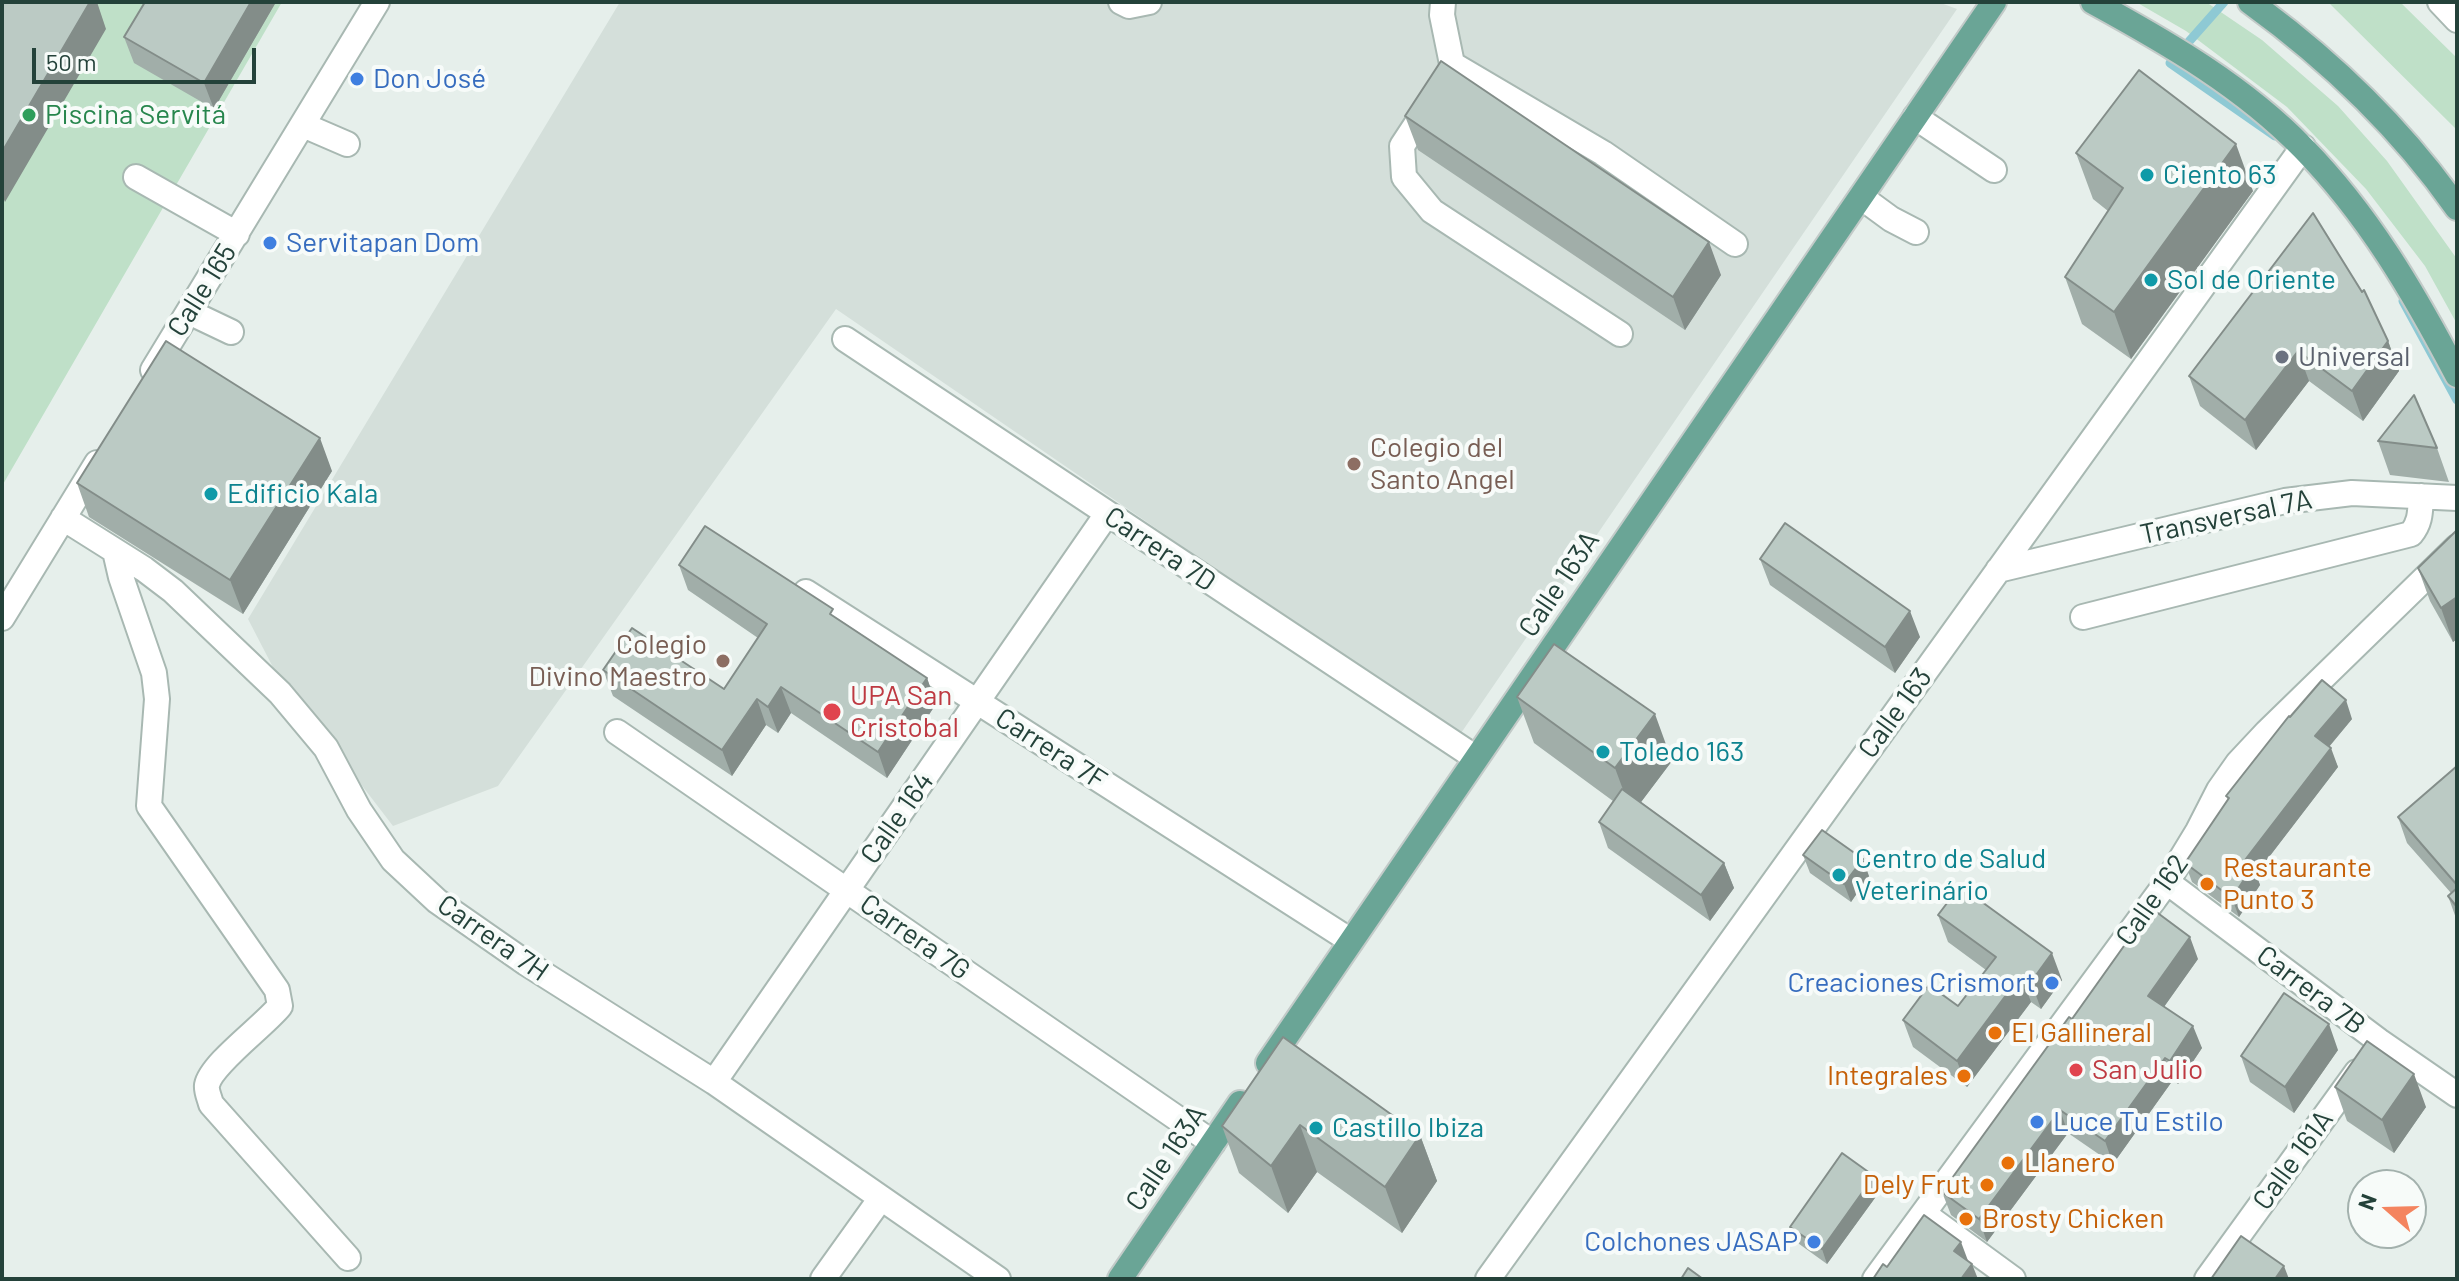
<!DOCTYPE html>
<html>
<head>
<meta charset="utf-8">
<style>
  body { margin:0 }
  #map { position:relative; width:2459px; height:1281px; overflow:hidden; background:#e6efeb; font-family:Barlow,sans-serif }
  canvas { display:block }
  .frame { position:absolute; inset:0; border:4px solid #24423a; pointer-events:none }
  .north { position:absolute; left:2347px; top:1169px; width:80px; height:80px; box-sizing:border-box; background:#f7fbf9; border:2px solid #a3b1ad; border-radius:50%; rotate:290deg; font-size:22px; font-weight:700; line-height:32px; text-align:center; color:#24423a }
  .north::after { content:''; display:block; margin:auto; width:28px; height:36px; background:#f4845f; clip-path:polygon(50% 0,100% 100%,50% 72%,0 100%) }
  .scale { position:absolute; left:32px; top:48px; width:224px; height:36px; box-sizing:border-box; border:4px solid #24423a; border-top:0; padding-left:10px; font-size:24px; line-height:28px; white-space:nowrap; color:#24423a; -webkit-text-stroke:6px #f7fbf9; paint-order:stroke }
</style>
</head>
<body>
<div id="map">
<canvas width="2459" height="1281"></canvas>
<div class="frame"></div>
<div class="north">N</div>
<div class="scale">50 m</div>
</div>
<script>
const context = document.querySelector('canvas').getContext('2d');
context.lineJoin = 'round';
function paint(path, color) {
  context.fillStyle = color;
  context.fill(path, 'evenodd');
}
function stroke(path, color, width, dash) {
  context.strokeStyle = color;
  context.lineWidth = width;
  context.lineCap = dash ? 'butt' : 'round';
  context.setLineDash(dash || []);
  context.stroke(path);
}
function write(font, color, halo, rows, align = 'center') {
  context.font = font + ' Barlow,sans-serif';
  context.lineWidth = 8;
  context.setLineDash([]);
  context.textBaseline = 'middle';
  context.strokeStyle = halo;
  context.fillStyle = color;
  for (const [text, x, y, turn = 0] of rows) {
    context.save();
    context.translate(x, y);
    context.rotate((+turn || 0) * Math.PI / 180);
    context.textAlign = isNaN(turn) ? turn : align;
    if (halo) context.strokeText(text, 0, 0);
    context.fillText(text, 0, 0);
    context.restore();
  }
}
paint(new Path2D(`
  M620,2h1318l19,7 -498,727 -623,-427 -338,477 -105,40 -116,-151 -29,-56z`), '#d4dfda');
paint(new Path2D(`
  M2,2h280l-280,484z
  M2136,2h70l56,38 76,66 49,55 70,98v65l-32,-58 -59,-77 -79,-82 -101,-76z
  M2328,2h72l57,56v72z`), '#bfe0c8');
stroke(new Path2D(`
  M2224,2l-54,61 105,73
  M2403,301l54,99`), '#8ec9d4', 9);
const minor = new Path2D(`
  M1121,2l8,4 20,-4
  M1443,2l-1,13 10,49 151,89 132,91
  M2440,2l17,18
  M1429,105l-27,41 2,31 28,34 188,123
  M1915,117l79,53
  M303,125l44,19
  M136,177l101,57
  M1861,197l30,22 25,13
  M189,312l42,20
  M845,339l631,419
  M153,370l224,-368
  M63,518l81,51 29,22 107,102 46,55 33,62 34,50 44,41 89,62 188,119 284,197
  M115,551l6,26 33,96 3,26 -8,107 128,184 3,16c-16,20 -69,58 -73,79 -1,6 3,14 4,19l137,154
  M1998,570l287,-69 67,-8 105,5
  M806,592l545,349
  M2083,617l328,-83c10,-12 9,-23 10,-38
  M2,618l95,-155
  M617,732l596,411
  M2167,882l212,159 78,54
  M714,1082l393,-568
  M1924,1214l89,65
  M823,1279l58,-81
  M1488,1279l815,-1132
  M1875,1279l292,-397 31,-51 21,-41 19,-27 29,-31 190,-185
  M2207,1279l150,-207`);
const major = new Path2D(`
  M2093,2c75,41 151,85 210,146 65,66 111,145 154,227
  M2250,2c80,58 150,125 207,206
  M1268,1063l726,-1061
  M1120,1279l120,-176`);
stroke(minor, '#a8b8b2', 28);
stroke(major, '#c2cac8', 28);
stroke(minor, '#fff', 24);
stroke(major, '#6aa596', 24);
paint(new Path2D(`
  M145,2h131l-62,107 -80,-46 -10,-26z
  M1405,116l316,159 -36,55 -267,-180z
  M2076,153l177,38 -122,168 -49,-35 -17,-47 43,-66 -15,-12z
  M2313,213l75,128 11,30 -36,50 -54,-40 -53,69 -56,-44 -11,-30z
  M2378,441l59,7 12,34 -59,-7z
  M332,471l-89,143 -154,-97 -12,-34z
  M2457,530v109l-4,3 -23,-41 -12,-33z
  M1760,559l160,78 -25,36 -125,-88z
  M679,565l158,53 90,60 9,26 -49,74 -96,-65 -13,20 -12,-8 -34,51 -119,-80 -10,-26 121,19 34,-51 -70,-48z
  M1517,697l155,64 -31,41 83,61 10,25 -24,33 -102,-73 -9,-26 14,-21 -79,-58z
  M2290,717l62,2 -23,28 9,20 -82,107 4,11 -21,32 -47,-35 -7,-19 43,-63 -2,-4z
  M2457,766v155l-9,-25 3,-3 -44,-50 -9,-26z
  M1803,855l66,21 -18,26 -41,-29z
  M1938,915l124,65 -21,29 -10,-7 -64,85 -54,-40 -10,-27 55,-14 28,-36 -38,-28z
  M2198,959l-34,48 38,41 -24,36 -5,-4 -60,84 -45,-31 -81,109 -36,-27 -9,-23 130,-173z
  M1283,1037l137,98 17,46 -35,52 -85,-61 -29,41 -49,-40 -17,-47z
  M2338,1050l-44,63 -44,-31 -9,-26z
  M2335,1087l91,20 -32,46 -47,-32z
  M1874,1176l6,15 -53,73 -32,-23 -5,-14z`), '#a1aea9');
paint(new Path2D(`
  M90,2h7l9,27 -101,173 -3,-7v-43z
  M251,2h25l-62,107 -10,-26z
  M2236,144l17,47 -122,168 -17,-47z
  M1709,242l12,33 -36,55 -12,-33z
  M2388,341l11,30 -36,50 -11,-30z
  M2298,351l11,30 -53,69 -11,-30z
  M320,438l12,33 -89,143 -13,-34z
  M2457,597v42l-4,3 -12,-34z
  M1910,611l10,26 -25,36 -10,-26z
  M927,678l9,26 -49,74 -9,-26z
  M781,687l10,26 -13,20 -10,-26z
  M757,699l9,26 -34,51 -10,-26z
  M2346,700l6,19 -30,36 -7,-19z
  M1655,714l17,47 -40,53 -17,-46z
  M2331,748l7,19 -82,107 4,11 -21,32 -7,-19 13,-38z
  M1863,859l6,17 -18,26 -7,-18z
  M1724,863l10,25 -24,33 -9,-26z
  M2190,937l8,22 -42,59 -8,-22z
  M2052,953l10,27 -21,29 -10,-27z
  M2021,975l10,27 -64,85 -10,-26z
  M2329,1024l9,26 -44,63 -9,-26z
  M2193,1026l9,22 -24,36 -8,-23z
  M2165,1058l8,22 -60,84 -8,-23z
  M2414,1074l12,33 -32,46 -12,-33z
  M2060,1110l8,23 -81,109 -8,-23z
  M1300,1125l17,47 -29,41 -17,-47z
  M1420,1135l17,46 -35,52 -17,-46z
  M1874,1176l6,15 -53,73 -5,-15z
  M1961,1242l9,24 -16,-15z
  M1972,1264l6,15h-17z
  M2284,1266l5,13h-14z`), '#838d89');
const building = new Path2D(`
  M2,2h88l-88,150z
  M145,2h106l-47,81 -80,-46z
  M1441,61l268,181 -36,55 -268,-181z
  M2139,70l97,74 -122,168 -49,-35 58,-89 -47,-35z
  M2313,213l49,79 2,-2 24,51 -36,50 -54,-40 -53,69 -56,-44z
  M166,341l154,97 -90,142 -153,-97z
  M2414,395l23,53 -59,-7z
  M1785,523l125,88 -25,36 -125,-88z
  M705,526l128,83 -3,5 97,64 -49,74 -97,-65 -13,20 -11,-8 -35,51 -119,-80 29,-42 92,61 43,-65 -88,-59z
  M2457,530v67l-16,11 -23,-40z
  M1554,644l101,70 -40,54 -98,-71z
  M2322,680l24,20 -31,36 16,12 -86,112 8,6 -21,32 -47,-35 44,-65 -3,-2 63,-80 1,1z
  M2457,766v119l-59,-68z
  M1622,789l102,74 -23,32 -102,-73z
  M1822,830l41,29 -19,25 -41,-29z
  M1960,886l92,67 -21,29 -10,-7 -64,86 -54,-41 26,-35 29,21 38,-49 -58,-42z
  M2457,888v19l-9,-11z
  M2151,908l39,29 -42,59 45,30 -23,35 -5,-3 -60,83 -45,-31 -81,109 -37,-27 127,-175 3,2z
  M2284,993l45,31 -44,63 -44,-31z
  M1283,1037l137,98 -35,52 -85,-62 -29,41 -49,-40z
  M2367,1041l47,33 -32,46 -47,-33z
  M1842,1153l32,23 -52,73 -32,-22z
  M1924,1215l37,27 -7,9 18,13 -11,15h-88l10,-15 4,3z
  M2241,1236l43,30 -9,13h-64z
  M1688,1268l15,11h-22z`);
paint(building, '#bbcac4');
stroke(building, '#838d89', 2);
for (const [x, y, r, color] of [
  [357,79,8,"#3f7fe0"],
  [29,115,8,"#2e9e5b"],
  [2147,175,8,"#0f9aa8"],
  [270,243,8,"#3f7fe0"],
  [2151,280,8,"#0f9aa8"],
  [2282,357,8,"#6b7280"],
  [1354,464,8,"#8d6e63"],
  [211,494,8,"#0f9aa8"],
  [723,661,8,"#8d6e63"],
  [832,712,10,"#e0444e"],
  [1603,752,8,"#0f9aa8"],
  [1839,875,8,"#0f9aa8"],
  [2207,884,8,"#e8710a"],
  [2052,983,8,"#3f7fe0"],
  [1995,1033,8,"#e8710a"],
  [2076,1070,8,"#e0444e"],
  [1964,1076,8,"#e8710a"],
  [2037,1122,8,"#3f7fe0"],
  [1316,1128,8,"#0f9aa8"],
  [2008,1163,8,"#e8710a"],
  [1987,1185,8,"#e8710a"],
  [1966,1219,8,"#e8710a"],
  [1814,1242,8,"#3f7fe0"]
]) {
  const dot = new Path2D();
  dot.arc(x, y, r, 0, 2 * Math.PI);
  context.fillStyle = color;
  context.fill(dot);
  stroke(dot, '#f7fbf9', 3);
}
write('28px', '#366cbe', '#f7fbf9', [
  ["Don José",373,79],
  ["Servitapan Dom",286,243],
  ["Creaciones Crismort",2036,983,"right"],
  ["Luce Tu Estilo",2053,1122],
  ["Colchones JASAP",1798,1242,"right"]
], 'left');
write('28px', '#27864d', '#f7fbf9', [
  ["Piscina Servitá",45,115]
], 'left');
write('28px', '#0d838f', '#f7fbf9', [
  ["Ciento 63",2163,175],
  ["Sol de Oriente",2167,280],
  ["Edificio Kala",227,494],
  ["Toledo 163",1619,752],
  ["Centro de Salud",1855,859],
  ["Veterinário",1855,891],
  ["Castillo Ibiza",1332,1128]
], 'left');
write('28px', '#24423a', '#f7fbf9', [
  ["Calle 165",202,290,-58],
  ["Transversal 7A",2226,517,-12],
  ["Carrera 7D",1160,549,34],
  ["Calle 163A",1559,584,-56],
  ["Calle 163",1895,713,-54],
  ["Carrera 7F",1051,749,33],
  ["Calle 164",897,818,-55],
  ["Calle 162",2152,900,-55],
  ["Carrera 7G",915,937,35],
  ["Carrera 7H",493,938,35],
  ["Carrera 7B",2311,990,37],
  ["Calle 163A",1166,1158,-56],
  ["Calle 161A",2293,1160,-54]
]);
write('28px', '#5b616d', '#f7fbf9', [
  ["Universal",2298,357]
], 'left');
write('28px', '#785e54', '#f7fbf9', [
  ["Colegio del",1370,448],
  ["Santo Angel",1370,480],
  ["Colegio",707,645,"right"],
  ["Divino Maestro",707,677,"right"]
], 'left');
write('28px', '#be3a42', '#f7fbf9', [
  ["UPA San",850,696],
  ["Cristobal",850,728],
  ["San Julio",2092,1070]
], 'left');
write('28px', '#c56008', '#f7fbf9', [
  ["Restaurante",2223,868],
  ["Punto 3",2223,900],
  ["El Gallineral",2011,1033],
  ["Integrales",1948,1076,"right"],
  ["Llanero",2024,1163],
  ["Dely Frut",1971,1185,"right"],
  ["Brosty Chicken",1982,1219]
], 'left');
</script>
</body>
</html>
